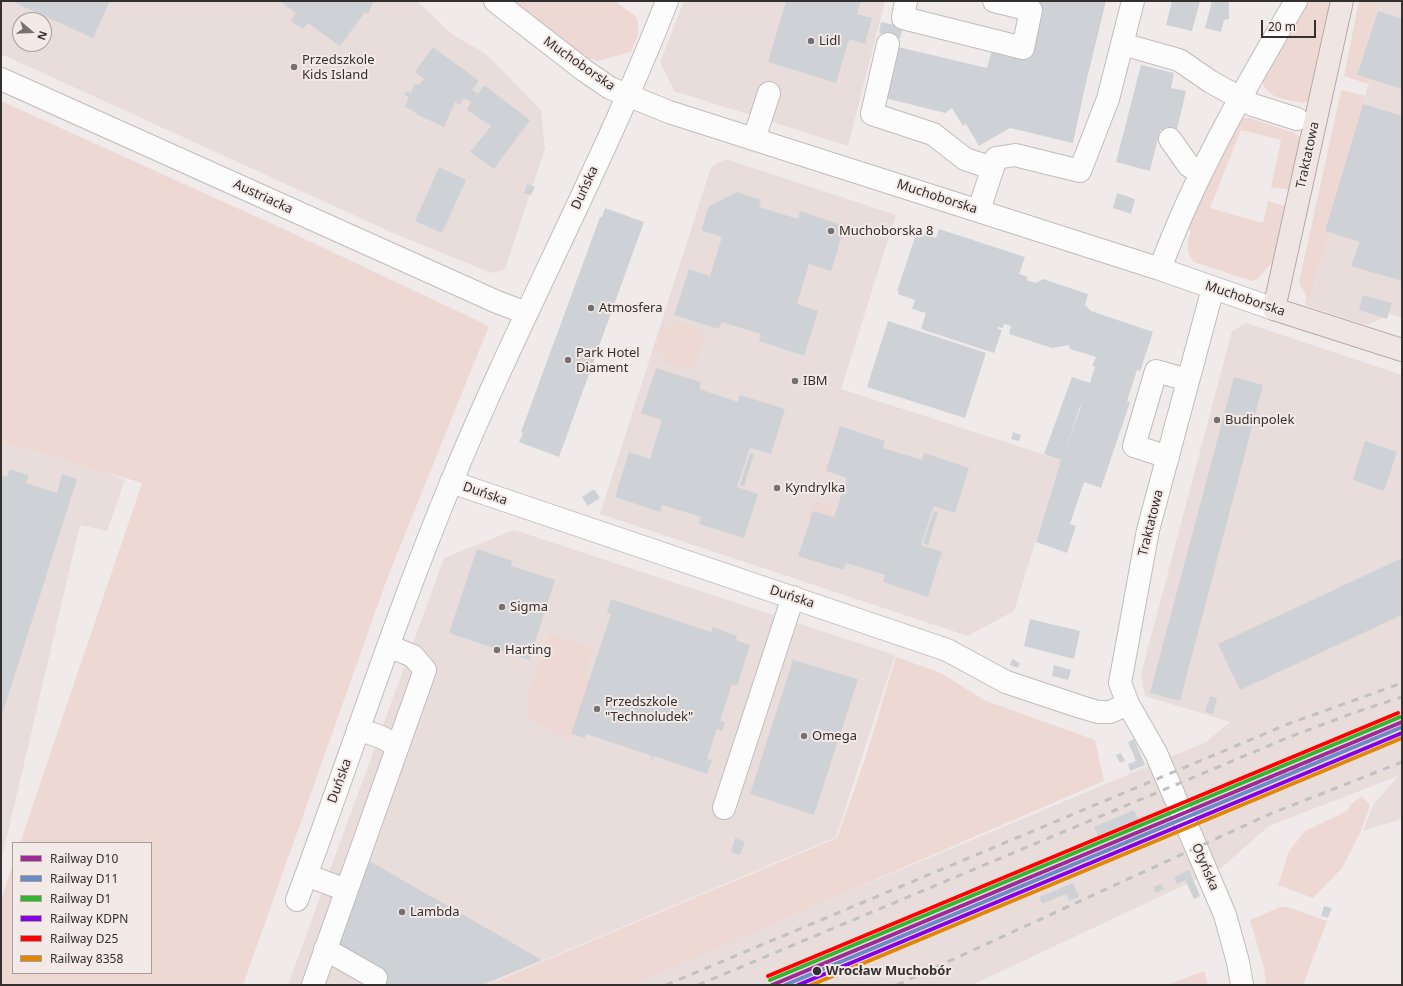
<!DOCTYPE html>
<html>
<head>
<meta charset="utf-8">
<style>
  body { margin:0 }
  #map { position:relative; width:1403px; height:986px; overflow:hidden; background:#f0ebea; font-family:"Noto Sans",sans-serif }
  canvas { display:block }
  .frame { position:absolute; inset:0; border:2px solid #34302f; pointer-events:none }
  .legend { position:absolute; left:12px; top:842px; width:140px; height:132px; box-sizing:border-box; background:#f3e9e7; border:1px solid #a79f9d; margin:0; padding:5px 7px; list-style:none; font-size:12px; color:#34302f }
  .legend li { display:flex; align-items:center; gap:8px; height:20px }
  .legend b { width:20px; border:1px solid #a79f9d }
  .north { position:absolute; left:12px; top:12px; width:40px; height:40px; box-sizing:border-box; background:#f3e9e7; border:1px solid #a79f9d; border-radius:50%; rotate:109deg; font-size:11px; font-weight:700; line-height:16px; text-align:center; color:#34302f }
  .north::after { content:''; display:block; margin:auto; width:14px; height:18px; background:#767170; clip-path:polygon(50% 0,100% 100%,50% 72%,0 100%) }
  .scale { position:absolute; left:1261px; top:20px; width:55px; height:18px; box-sizing:border-box; border:2px solid #34302f; border-top:0; padding-left:5px; font-size:12px; line-height:14px; white-space:nowrap; color:#34302f; -webkit-text-stroke:3px #f3e9e7; paint-order:stroke }
</style>
</head>
<body>
<div id="map">
<canvas width="1403" height="986"></canvas>
<div class="frame"></div>
<ul class="legend">
<li><b style="height:5px;background:#9e2a97"></b>Railway D10</li>
<li><b style="height:5px;background:#6c8bc6"></b>Railway D11</li>
<li><b style="height:5px;background:#33b532"></b>Railway D1</li>
<li><b style="height:5px;background:#8500e5"></b>Railway KDPN</li>
<li><b style="height:5px;background:#f00"></b>Railway D25</li>
<li><b style="height:5px;background:#e18607"></b>Railway 8358</li>
</ul>
<div class="north">N</div>
<div class="scale">20 m</div>
</div>
<script>
const context = document.querySelector('canvas').getContext('2d');
context.lineJoin = 'round';
function paint(path, color) {
  context.fillStyle = color;
  context.fill(path, 'evenodd');
}
function stroke(path, color, width, dash) {
  context.strokeStyle = color;
  context.lineWidth = width;
  context.lineCap = dash ? 'butt' : 'round';
  context.setLineDash(dash || []);
  context.stroke(path);
}
function write(font, color, halo, rows, align = 'center') {
  context.font = font + ' "Noto Sans",sans-serif';
  context.lineWidth = 4;
  context.setLineDash([]);
  context.textBaseline = 'middle';
  context.strokeStyle = halo;
  context.fillStyle = color;
  for (const [text, x, y, turn = 0] of rows) {
    context.save();
    context.translate(x, y);
    context.rotate((+turn || 0) * Math.PI / 180);
    context.textAlign = isNaN(turn) ? turn : align;
    if (halo) context.strokeText(text, 0, 0);
    context.fillText(text, 0, 0);
    context.restore();
  }
}
paint(new Path2D(`
  M1,1h416l36,34 33,19 55,56 4,39 -40,120 -14,4 -98,-40 -392,-179zM20,20h24v24h-24z
  M684,1h201l-37,145 -174,-55 -14,-29z
  M1378,1h24v317l-15,-5 -8,7 -14,5 -58,-19 23,-73 -5,-2 45,-152 -13,-4z
  M726,159l170,56 -55,174 220,71 -47,151 -46,25 -368,-122 111,-347z
  M1246,323l156,52v444l-39,12 10,-26 25,-29 -129,50 -48,42 -249,117h-347l581,-243 24,-20 -85,-26 -4,-22 91,-343z
  M1,444l20,3 74,21 30,12 -18,51 -27,-6 -79,337z
  M514,530l381,125 -59,182 -351,148h-197l156,-427z`), '#e9dddb');
paint(new Path2D(`
  M509,1h106l20,15 3,6v13l-7,17 -34,9 -5,-3 -2,3z
  M1330,1l-19,95 -3,5 -5,2c-18,-4 -33,-3 -41,-21l45,-80z
  M1359,1h20l-22,74 13,4 -2,5 -24,-8z
  M1343,90l22,6 -40,135 5,2 -23,73 -2,-2 2,-6 -8,-16 42,-191z
  M1,101l289,131 199,94 -102,253 -144,406h-242v-85l12,-36v109h138v-130h-131l122,-360 -121,-36 -20,-3z
  M1245,118h5l45,15 5,4 2,6 -10,47 -21,-3 10,-47 -40,-10 -31,78 53,15 5,-22 21,6 -14,59 -5,-1 -12,13 -6,3 -58,-19c-9,-10 -7,-19 -3,-31l-5,-2 53,-109z
  M675,321l23,8 -1,3 7,3 -1,2 2,1 -9,28 -2,-1 -1,2 -7,-2 -1,4 -23,-8 2,-7 -11,-4 9,-25 10,4z
  M814,500l19,5 -3,11 -17,-5 -4,12h-2z
  M549,634l45,15 -10,28 6,2 -20,62 -42,-24 1,-9 -4,-3z
  M896,657l45,16 43,27 111,40 9,41 -473,204h-144l350,-147 29,-82z
  M1362,796l8,9 -9,26 -19,37 -29,30 -35,-13 11,-34 16,-20 42,-20 5,-8z
  M1280,907h8l39,14 -24,64h-37l-2,-17 -14,-48z
  M1204,971l4,14h-41z`), '#eed8d4');
paint(new Path2D(`
  M11,1h99l-17,37z
  M279,1h95l-6,13 -3,-2 -25,34 -32,-23 -5,6 -8,-5 -4,-4 5,-7z
  M786,1h75l-4,13 15,4 -7,26 -16,-5 -13,44 -68,-21z
  M1039,1h67l-22,90 -11,52 -63,-15 -31,18 -13,-22 -3,2 -11,-18 -7,5 -60,-15 13,-51 89,21 5,-19 33,8z
  M1172,1h28l-8,30 -26,-6z
  M1212,1h17v18l-5,1 -3,12 -16,-4z
  M1378,11l24,8v70l-45,-14z
  M881,22l22,5 -3,11 -21,-5z
  M433,47l46,34 -7,9 6,4 6,-9 46,35 -36,49 -24,-17 21,-26 -24,-16 4,-8 -7,-4 -4,7 -5,-3 -11,25 -28,-13 1,-1 -12,-6 4,-10 -5,-2 2,-4 5,2 4,-9 4,1 5,-6 -9,-7z
  M1141,65l33,8 -3,15 15,3 -10,43 -16,-4 -10,41 -34,-9z
  M1363,104l39,12v165l-51,-15 9,-24 -35,-11z
  M439,167l27,13 -24,53 -27,-12z
  M527,184l8,3 -4,8 -7,-2z
  M737,192l24,8 -2,7 39,12 2,-8 45,15 -14,45 -22,-7 -12,40 21,7 -14,45 -45,-15 2,-7 -39,-12 -3,7 -45,-14 15,-46 21,7 12,-39 -21,-7 8,-24z
  M1117,193l18,6 -4,15 -18,-6z
  M605,208l39,14 -85,235 -40,-15 4,-9 -2,-1 79,-215h2z
  M939,229l86,28 -6,17 9,3 -2,3 10,3 7,-4 45,15 -3,11 6,6 62,21 -13,39 -3,-1 -10,31 3,1 -29,86 -17,-6 -14,42 6,2 -9,27 -31,-11 25,-82 -17,-6 28,-77 18,6 5,-16 -3,-1 4,-9 -26,-8 -1,-4 -17,3 -43,-14 2,-8 -7,-2 -1,4 -5,-1v2l4,1 -8,23 -73,-24 5,-16 -14,-4 3,-9 -17,-6 1,-3h-2l20,-60 19,7zM1080,406h1l-16,44z
  M1363,295l29,8 -5,16 -28,-9z
  M888,321l98,32 -21,65 -98,-31z
  M656,368l45,14 -2,7 39,13 2,-7 45,14 -14,45 -21,-6 -13,39 21,7 -14,44 -45,-14 2,-7 -39,-12 -2,7 -45,-15 14,-45 21,7 12,-39 -21,-7z
  M1234,377l29,8 -83,316 -30,-8z
  M840,426l45,15 -2,7 39,12 2,-7 45,15 -14,45 -21,-7 -13,39 21,7 -14,45 -45,-15 2,-7 -39,-12 -3,7 -45,-14 15,-45 21,6 13,-39 -21,-7z
  M1013,432l8,3 -2,6 -8,-2z
  M1365,441l32,11 -13,39 -31,-11z
  M750,453l4,1 -10,32 -4,-1z
  M10,469l19,6 -3,8 31,10 5,-19 15,5 -76,239v-243l6,2z
  M594,489l6,9 -12,8 -6,-9z
  M934,511l4,1 -10,33 -5,-2z
  M477,549l35,12 -1,5 44,14 -26,80 -80,-27z
  M1402,558v57l-162,75 -22,-46z
  M611,599l100,33 2,-5 24,9 -1,4 14,5 -13,41 -5,-2 -12,37 5,1 -3,9 -5,-2 -10,30 5,1 -5,14 -53,-18 -1,4 -2,-1 1,-3 -66,-22 -1,4 -14,-4 40,-120 -4,-1z
  M1030,619l50,12 -6,28 -50,-13z
  M1012,659l8,4 -2,5 -8,-3z
  M793,660l65,19 -44,136 -64,-21z
  M1054,665l17,5 -3,10 -16,-4z
  M1210,696l7,2 -4,16 -8,-2z
  M1134,739l11,26 -15,6 -2,-7 8,-3 -8,-19z
  M1121,753l4,8 -5,2 -4,-8z
  M1134,810l7,15 -10,4 -3,-6 -30,13 -4,-9z
  M735,838l10,4 -5,13 -9,-3z
  M364,858l178,102 -60,25h-106l-43,-41z
  M1189,870l11,26 -6,3 -9,-19 -8,4 -3,-7z
  M1073,883l6,14 -10,4 -3,-7 -24,10 -3,-7z
  M1161,884l3,5 -9,4 -2,-6z
  M1324,906l8,2 -4,10 -7,-2z`), '#ced2d7');
const minor = new Path2D(`
  M495,1l90,70 25,17 59,24 491,157 114,40
  M906,1l-3,17 120,30 8,-38 -37,-9
  M888,44l-16,70 61,20 32,25 27,9
  M1122,44l57,16 32,22 42,23 44,14
  M1,79l496,223 29,11
  M754,139l15,-46
  M1170,139l19,27 12,6
  M979,210l17,-52 19,-3 65,16 28,-72 25,-98
  M1160,269c35,-95 85,-181 136,-268
  M1213,288l-65,242 -28,153 8,21 28,49 69,162 13,47 4,23
  M1168,457l-34,-11 22,-75 32,9
  M451,482l496,168 59,32 75,25 17,5h12l18,-8
  M358,729l23,8 17,9
  M724,808l69,-211
  M306,875l40,15
  M297,900c52,-139 97,-280 154,-417 67,-163 152,-318 216,-482
  M325,949l51,29
  M313,985l112,-315 -12,-14 -25,-10`);
const major = new Path2D(`
  M1342,1l-68,308 128,41`);
stroke(minor, '#c0bcbc', 24);
stroke(major, '#b8a8a5', 24);
stroke(minor, '#fdfcfc', 22);
stroke(major, '#efe6e4', 22);
stroke(new Path2D(`
  M1214,800l188,-72
  M666,985l622,-261 114,-41
  M698,985l594,-249 64,-24 46,-15
  M897,985l373,-171 132,-52`), '#c2c0c0', 3, [7, 7]);
stroke(new Path2D(`
  M772,985l630,-263`), '#9e2a97', 4);
stroke(new Path2D(`
  M785,985l617,-258`), '#6c8bc6', 4);
stroke(new Path2D(`
  M770,980l630,-263`), '#33b532', 4);
stroke(new Path2D(`
  M798,985l604,-252`), '#8500e5', 4);
stroke(new Path2D(`
  M768,976l630,-263`), '#f00', 4);
stroke(new Path2D(`
  M811,985l591,-247`), '#e18607', 4);
for (const [x, y, r, color] of [
  [811,41,4,"#767170"],
  [294,67,4,"#767170"],
  [831,231,4,"#767170"],
  [591,308,4,"#767170"],
  [568,360,4,"#767170"],
  [795,381,4,"#767170"],
  [1217,420,4,"#767170"],
  [777,488,4,"#767170"],
  [502,607,4,"#767170"],
  [497,650,4,"#767170"],
  [597,709,4,"#767170"],
  [804,736,4,"#767170"],
  [402,912,4,"#767170"],
  [817,971,5,"#34302f"]
]) {
  const dot = new Path2D();
  dot.arc(x, y, r, 0, 2 * Math.PI);
  context.fillStyle = color;
  context.fill(dot);
  stroke(dot, '#f3e9e7', 1.5);
}
write('13px', '#34302f', '#f3e9e7', [
  ["Lidl",819,41],
  ["Przedszkole",302,60],
  ["Kids Island",302,75],
  ["Muchoborska 8",839,231],
  ["Atmosfera",599,308],
  ["Park Hotel",576,353],
  ["Diament",576,368],
  ["IBM",803,381],
  ["Budinpolek",1225,420],
  ["Kyndrylka",785,488],
  ["Sigma",510,607],
  ["Harting",505,650],
  ["Przedszkole",605,702],
  ["\"Technoludek\"",605,717],
  ["Omega",812,736],
  ["Lambda",410,912]
], 'left');
write('13px', '#34302f', '#f3e9e7', [
  ["Muchoborska",579,64,35],
  ["Traktatowa",1308,155,-78],
  ["Duńska",585,188,-65],
  ["Austriacka",263,197,25],
  ["Muchoborska",937,197,18],
  ["Muchoborska",1245,299,19],
  ["Duńska",485,494,19],
  ["Traktatowa",1151,523,-76],
  ["Duńska",792,597,18],
  ["Duńska",340,781,-70],
  ["Otyńska",1205,867,67]
]);
write('bold 13px', '#34302f', '#f3e9e7', [
  ["Wrocław Muchobór",826,971]
], 'left');
</script>
</body>
</html>
